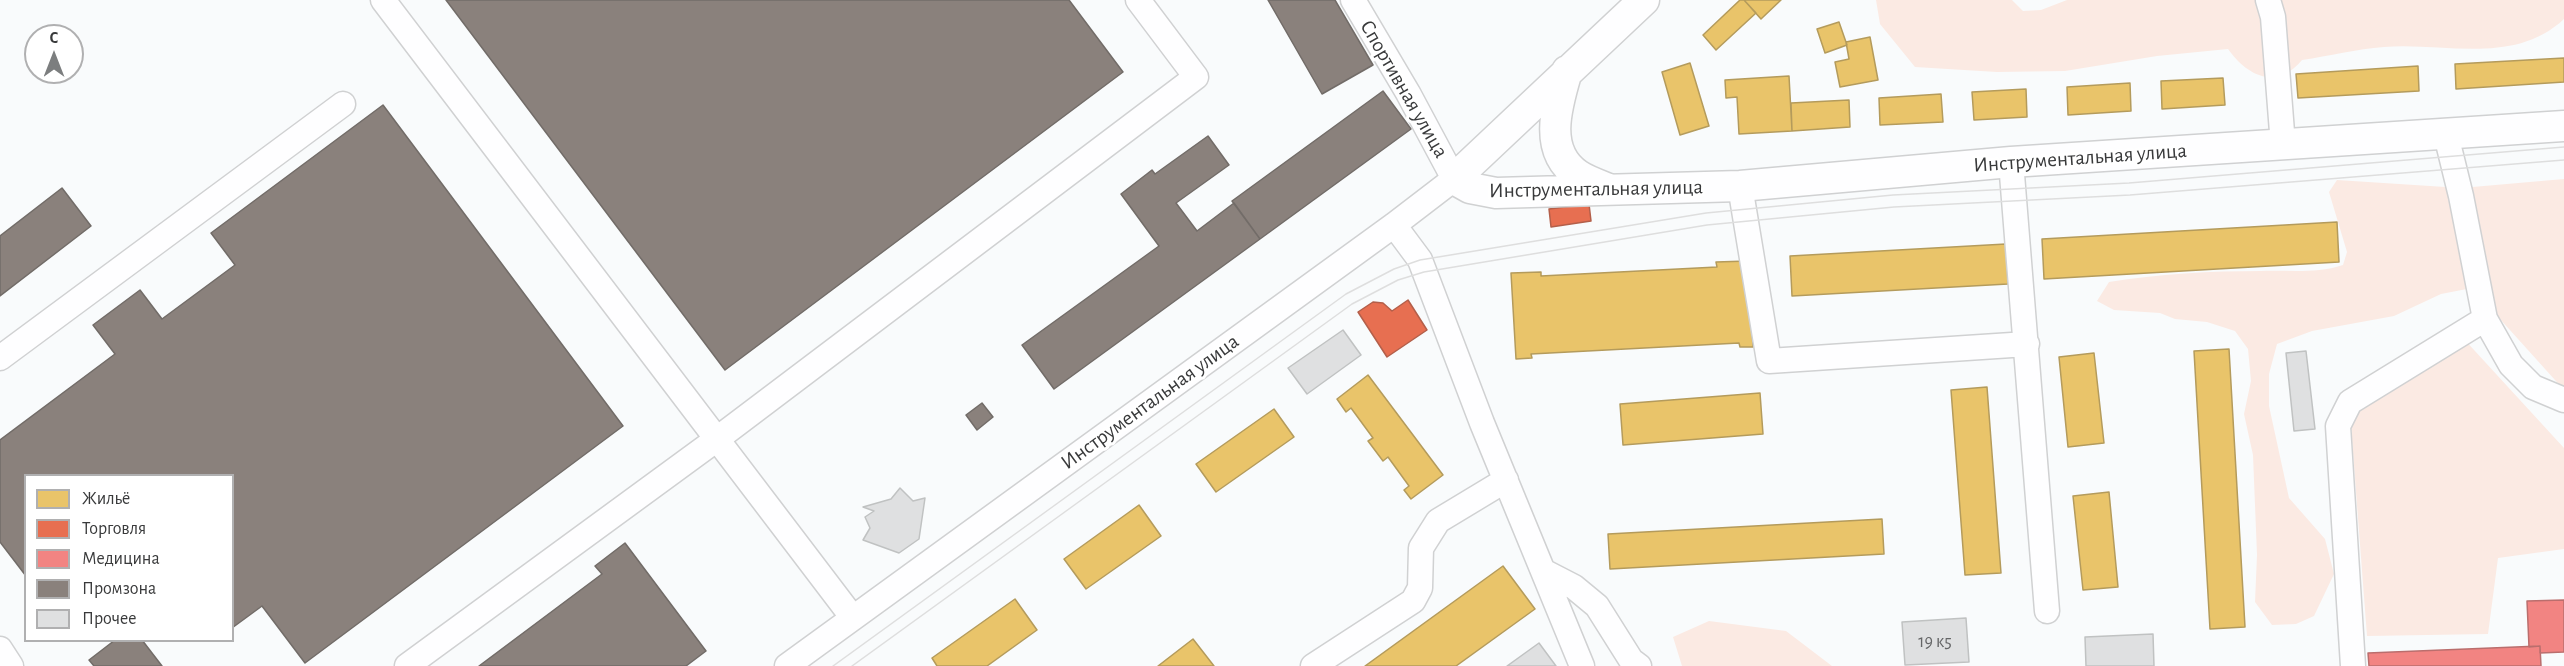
<!DOCTYPE html>
<html>
<head>
<meta charset="utf-8">
<style>
  body { margin:0 }
  #map { position:relative; width:2564px; height:666px; overflow:hidden; background:#f9fbfc; font-family:"Alegreya Sans",sans-serif }
  canvas { display:block }
  .legend { position:absolute; left:24px; top:474px; width:210px; height:168px; box-sizing:border-box; background:#fff; border:2px solid #b0b0b1; margin:0; padding:8px 10px; list-style:none; font-size:18px; color:#393a3b }
  .legend li { display:flex; align-items:center; gap:12px; height:30px }
  .legend b { width:30px; border:2px solid #b0b0b1 }
  .north { position:absolute; left:24px; top:24px; width:60px; height:60px; box-sizing:border-box; background:#fff; border:2px solid #b0b0b1; border-radius:50%; rotate:0deg; font-size:16px; font-weight:700; line-height:24px; text-align:center; color:#393a3b }
  .north::after { content:''; display:block; margin:auto; width:21px; height:27px; background:#7c7e7f; clip-path:polygon(50% 0,100% 100%,50% 72%,0 100%) }
</style>
</head>
<body>
<div id="map">
<canvas width="2564" height="666"></canvas>
<ul class="legend">
<li><b style="height:16px;background:#e9c46a"></b>Жильё</li>
<li><b style="height:16px;background:#e76f51"></b>Торговля</li>
<li><b style="height:16px;background:#f28482"></b>Медицина</li>
<li><b style="height:16px;background:#8a817c"></b>Промзона</li>
<li><b style="height:16px;background:#dfe0e1"></b>Прочее</li>
</ul>
<div class="north">С</div>
</div>
<script>
const context = document.querySelector('canvas').getContext('2d');
context.lineJoin = 'round';
function paint(path, color) {
  context.fillStyle = color;
  context.fill(path, 'evenodd');
}
function stroke(path, color, width, dash) {
  context.strokeStyle = color;
  context.lineWidth = width;
  context.lineCap = dash ? 'butt' : 'round';
  context.setLineDash(dash || []);
  context.stroke(path);
}
function write(font, color, halo, rows, align = 'center') {
  context.font = font + ' "Alegreya Sans",sans-serif';
  context.lineWidth = 6;
  context.setLineDash([]);
  context.textBaseline = 'middle';
  context.strokeStyle = halo;
  context.fillStyle = color;
  for (const [text, x, y, turn = 0] of rows) {
    context.save();
    context.translate(x, y);
    context.rotate((+turn || 0) * Math.PI / 180);
    context.textAlign = isNaN(turn) ? turn : align;
    if (halo) context.strokeText(text, 0, 0);
    context.fillText(text, 0, 0);
    context.restore();
  }
}
paint(new Path2D(`
  M1876,0h136l11,11 18,-1 26,-10h497v19c-50,47 -120,23 -180,28 -27,2 -55,9 -82,13 -25,30 -54,17 -74,-11l-71,7 -92,15 -68,1 -82,-5 -35,-43z
  M2564,179v211l-92,-102 -31,6 -47,22 -82,15 -35,13 -8,30v32l20,92 36,41 9,35 -20,42 -18,8 -24,1 -17,-23 2,-47 -4,-100 -9,-41 7,-33 -3,-32 -13,-18 -28,-9 -32,-3 -15,-6 -46,-3 -17,-9 12,-19c48,-8 103,-11 152,-11 29,-1 54,3 82,-6l4,-13 -18,-60 8,-12 124,8z
  M2452,326l112,122v101l-66,9 -10,76 -121,2 -18,-236z
  M1709,621l77,10 46,35h-150l-9,-29z`), '#fbeae3');
const homes = new Path2D(`
  M1740,0h4l12,13 -40,37 -13,-15z
  M1744,0h37l-20,19z
  M1839,22l8,23 -22,8 -8,-24z
  M1870,37l8,43 -38,7 -5,-25 14,-3 -3,-17z
  M2564,58v24l-108,7 -1,-25z
  M1690,63l19,63 -29,9 -18,-63z
  M2418,66l1,25 -121,7 -2,-24z
  M1789,76l3,55 -53,3 -2,-37 -11,1 -1,-18z
  M2223,78l2,27 -63,4 -1,-28z
  M2130,83l1,28 -63,4 -1,-28z
  M2026,89l1,28 -53,3 -2,-28z
  M1941,94l2,28 -63,3 -1,-27z
  M1849,100l1,27 -58,4 -1,-28z
  M2337,222l2,40 -295,17 -2,-40z
  M2006,244l2,40 -216,12 -2,-40z
  M1748,261l5,86h-13l-1,-4 -208,11 1,4 -16,1 -5,-86 30,-1v4l176,-9 -1,-5z
  M2229,349l16,278 -35,2 -16,-278z
  M2094,353l10,90 -36,4 -9,-90z
  M1368,375l75,100 -32,24 -7,-9 5,-4 -21,-29 -5,4 -15,-20 5,-3 -22,-30 -5,4 -9,-13z
  M1987,387l14,186 -36,2 -14,-185z
  M1760,393l3,41 -140,11 -3,-41z
  M1274,409l20,28 -78,55 -20,-28z
  M2109,492l9,95 -35,3 -10,-94z
  M1139,505l22,31 -75,53 -22,-30z
  M1882,519l2,35 -274,15 -2,-35z
  M1503,566l32,43 -79,57h-91z
  M1015,599l22,31 -50,36h-50l-5,-8z
  M1193,639l21,27h-56z`);
paint(homes, '#e9c46a');
stroke(homes, '#b49b5c', 1.5);
const shops = new Path2D(`
  M1589,204l2,17 -40,6 -2,-18z
  M1408,300l19,30 -40,27 -29,-45 15,-10 10,1 9,8z`);
paint(shops, '#e76f51');
stroke(shops, '#b35f4a', 1.5);
const health = new Path2D(`
  M2564,600v52l-24,1v-7l-11,1 -2,-46z
  M2540,646l1,20h-172l-1,-13z`);
paint(health, '#f28482');
stroke(health, '#ba6e6d', 1.5);
const industry = new Path2D(`
  M446,0h623l54,72 -398,298z
  M1268,0h67l38,65 -51,29z
  M1383,91l28,38 -151,110 -28,-38z
  M383,105l240,321 -318,237 -43,-57 -30,22v-152h-206v100l-26,-34v-102l115,-86 -22,-29 47,-35 22,29 73,-54 -24,-32z
  M1208,136l21,29 -53,38 21,28 37,-28 26,36 -206,150 -32,-44 137,-99 -38,-52 31,-24 3,4z
  M62,188l29,38 -91,70v-60z
  M982,403l11,14 -16,13 -11,-15z
  M625,543l81,108 -20,15h-207l123,-92 -7,-8z
  M115,640h27l20,26h-68l-5,-6z`);
paint(industry, '#8a817c');
stroke(industry, '#726c68', 1.5);
const building = new Path2D(`
  M1343,330l18,25 -54,39 -19,-26z
  M2306,351l9,78 -21,2 -8,-78z
  M900,488l13,13 12,-3 -6,41 -20,14 -36,-13 7,-12 -5,-11 9,-6 -11,-4 28,-8z
  M1966,618l3,44 -64,3 -3,-43z
  M2153,634l1,32h-68l-1,-29z
  M1539,643l17,23h-49z`);
paint(building, '#dfe0e1');
stroke(building, '#c0c2c2', 1.5);
const minor = new Path2D(`
  M383,0l470,618
  M2268,0l5,17 10,128
  M2011,162l36,449
  M1740,186l29,175 258,-17
  M1394,225l26,35 62,163 100,243
  M2485,319l26,46 22,22 31,13
  M0,358l343,-254
  M1543,571l31,16 23,19 34,54 8,6
  M0,649l11,17
  M407,666l310,-227 479,-362 -58,-77
  M787,666l607,-441 60,-46 -46,-86 -55,-93
  M1313,666l100,-65 7,-13 1,-40 17,-27 68,-41
  M2353,666l-15,-240 12,-24 135,-83 -24,-123 -15,-61`);
const major = new Path2D(`
  M1644,0l-190,179 16,9 26,5 244,-7 271,-24 553,-36
  M1567,71c-10,34 -25,80 11,104 9,6 21,10 31,14`);
stroke(minor, '#d0d1d2', 27);
stroke(major, '#d0d1d2', 33);
stroke(minor, '#fefeff', 24);
stroke(major, '#fefeff', 30);
stroke(new Path2D(`
  M833,666l513,-372 48,-25 26,-9 286,-47 187,-18 236,-12 435,-36
  M852,666l500,-362 46,-24 26,-8 283,-47 187,-18 236,-12 434,-35`), '#dedede', 1.5);
write('18px', '#646566', null, [
  ["19 к5",1935,642]
]);
write('21px', '#393a3b', '#fff', [
  ["Спортивная улица",1404,89,60],
  ["Инструментальная улица",2080,158,-4],
  ["Инструментальная улица",1596,189,-1],
  ["Инструментальная улица",1150,402,-36]
]);
</script>
</body>
</html>
